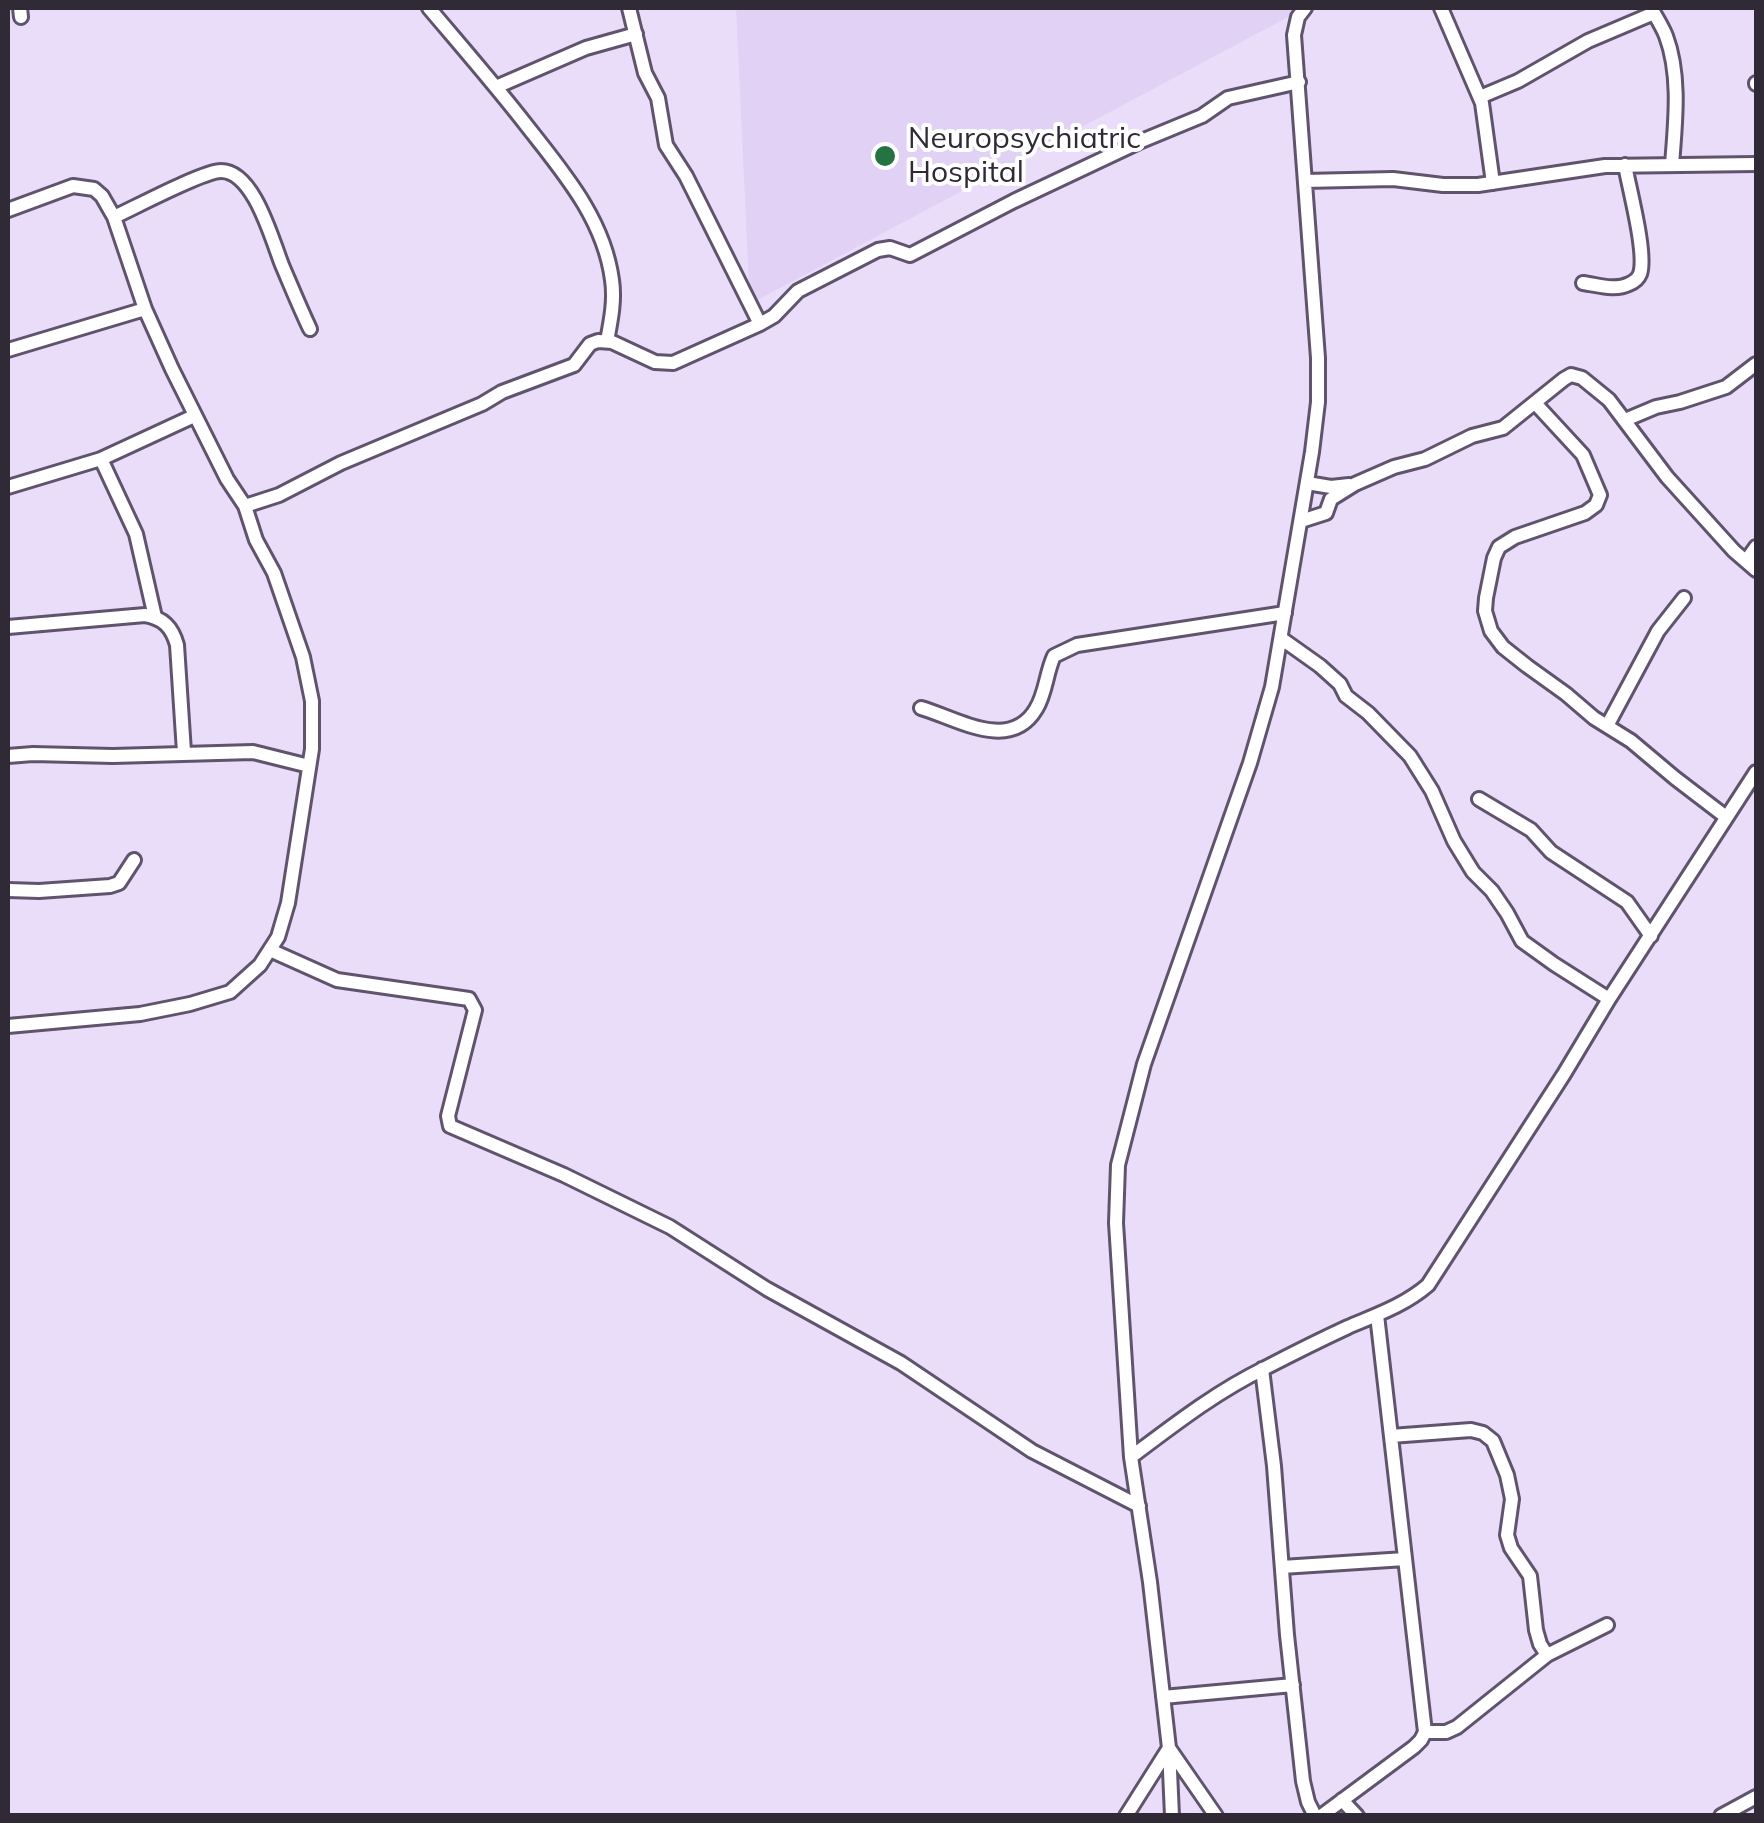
<!DOCTYPE html>
<html>
<head>
<meta charset="utf-8">
<style>
  body { margin:0 }
  #map { position:relative; width:1764px; height:1823px; overflow:hidden; background:#eaddfa; font-family:Mulish,sans-serif }
  canvas { display:block }
  .frame { position:absolute; inset:0; border:10px solid #2f2a35; pointer-events:none }
</style>
</head>
<body>
<div id="map">
<canvas width="1764" height="1823"></canvas>
<div class="frame"></div>
</div>
<script>
const context = document.querySelector('canvas').getContext('2d');
context.lineJoin = 'round';
function paint(path, color) {
  context.fillStyle = color;
  context.fill(path, 'evenodd');
}
function stroke(path, color, width, dash) {
  context.strokeStyle = color;
  context.lineWidth = width;
  context.lineCap = dash ? 'butt' : 'round';
  context.setLineDash(dash || []);
  context.stroke(path);
}
function write(font, color, halo, rows, align = 'center') {
  context.font = font + ' Mulish,sans-serif';
  context.lineWidth = 8;
  context.setLineDash([]);
  context.textBaseline = 'middle';
  context.strokeStyle = halo;
  context.fillStyle = color;
  for (const [text, x, y, turn = 0] of rows) {
    context.save();
    context.translate(x, y);
    context.rotate((+turn || 0) * Math.PI / 180);
    context.textAlign = isNaN(turn) ? turn : align;
    if (halo) context.strokeText(text, 0, 0);
    context.fillText(text, 0, 0);
    context.restore();
  }
}
paint(new Path2D(`
  M736,8h569l-555,296z`), '#e1d1f4');
const minor = new Path2D(`
  M20,8l1,9
  M429,8c33,39 67,78 98,118 36,46 77,93 85,154 3,20 -1,40 -5,61
  M629,8l16,65 13,25 8,47 20,31 74,148
  M1441,8l41,95 11,80
  M1651,8c5,9 11,18 15,28 15,40 9,88 6,129
  M1756,83v1
  M496,87l90,-39 50,-14
  M1480,97l38,-16 70,-40 66,-28
  M1305,181l88,-2 50,6h35l127,-19 151,-2
  M8,210l65,-24 21,3 8,7 12,21 31,92 27,60 55,110 18,27 11,34 18,33 29,84 9,44v48l-24,154 -10,34 -18,28 -30,27 -40,12 -50,10 -132,12
  M114,217c20,-9 89,-46 107,-46 33,0 51,69 61,94 9,21 18,43 28,64
  M1583,283c15,2 32,8 46,1 5,-2 9,-5 11,-10 7,-20 -11,-86 -15,-109
  M8,350l137,-41
  M1535,403l48,52 17,40 -4,10 -11,8 -70,24 -16,10 -5,11 -8,40 -1,13 6,20 12,16 24,19 39,28 28,24 37,23 44,37 51,39
  M1625,420l31,-13 24,-5 46,-15 30,-23
  M101,459l35,75 19,83
  M1307,483l24,4 18,-2
  M8,487l93,-28 93,-43
  M245,506l34,-11 62,-32 141,-59 20,-12 72,-27 16,-21 8,-3 14,1 43,20 18,1 87,-39 14,-8 24,-25 80,-41 12,-2 20,7 104,-54 125,-59 63,-26 26,-18 71,-16
  M1301,521l25,-8 5,-14 24,-15 39,-17 31,-8 47,-23 31,-8 61,-49 7,-4 11,3 27,22 58,77 67,74 22,19
  M1746,561l10,-14
  M8,627l137,-12c18,3 27,12 32,30l7,107
  M1282,639l38,27 20,18 6,12 22,17 42,43 22,35 22,50 19,31 19,19 15,22 15,28 32,23 55,35
  M921,708c35,10 89,45 115,1 10,-16 10,-36 18,-53l23,-11 208,-32
  M1607,726l51,-95 26,-33
  M8,756l25,-2 80,2 140,-4 56,14
  M1479,799l52,31 20,22 76,50 24,34
  M8,890l31,1 71,-5 9,-3 15,-23
  M270,950l67,30 132,19 6,11 -27,106 2,10 114,49 106,52 97,62 134,74 131,88 107,55
  M1262,1369l12,97 13,169 16,146 5,21 7,14
  M1391,1436l80,-6 12,3 10,8 14,34 5,24 -5,36 4,13 19,28 6,54 4,14 7,11
  M1131,1457c44,-33 85,-65 134,-89 27,-14 55,-28 83,-41 28,-12 57,-22 80,-42l136,-211 45,-75 147,-227
  M1282,1567l123,-8
  M1163,1697l130,-12
  M1425,1732h21l11,-5 90,-72 60,-30
  M1342,1800l15,16
  M1126,1816l43,-68 47,68
  M1172,1816l-3,-68 -19,-166 -19,-125 -15,-234 2,-58 26,-101 106,-301 22,-76 40,-235 6,-50v-44l-24,-323 4,-18 7,-9
  M1321,1816l93,-69 7,-7 4,-8 -48,-417
  M1721,1816l35,-19`);
stroke(minor, '#60546d', 18);
stroke(minor, '#fff', 12);
for (const [x, y, r, color] of [
  [885,156,12,"#257342"]
]) {
  const dot = new Path2D();
  dot.arc(x, y, r, 0, 2 * Math.PI);
  context.fillStyle = color;
  context.fill(dot);
  stroke(dot, '#fff', 4);
}
write('30px', '#2f2a35', '#fff', [
  ["Neuropsychiatric",908,139],
  ["Hospital",908,173]
], 'left');
</script>
</body>
</html>
